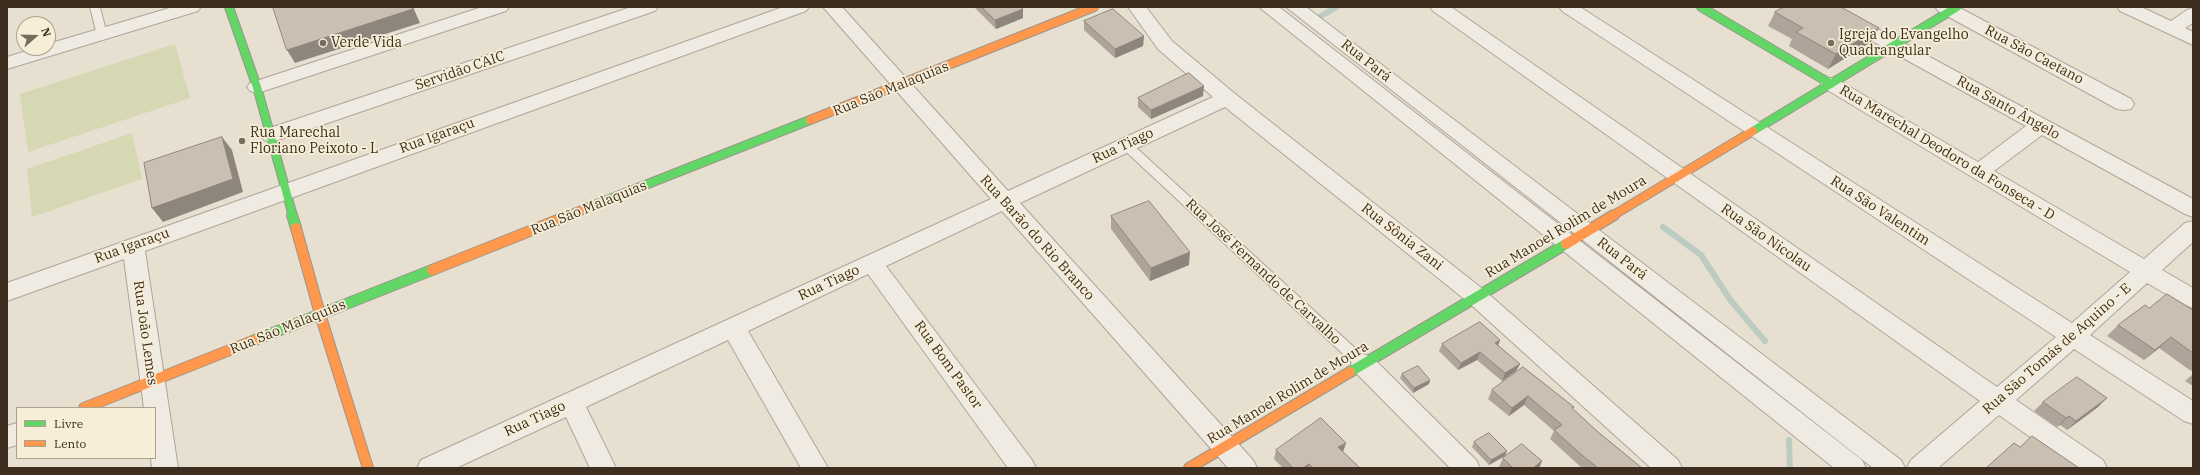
<!DOCTYPE html>
<html>
<head>
<meta charset="utf-8">
<style>
  body { margin:0 }
  #map { position:relative; width:2200px; height:475px; overflow:hidden; background:#e7e0d1; font-family:"IBM Plex Serif",serif }
  canvas { display:block }
  .frame { position:absolute; inset:0; border:8px solid #3d2e20; pointer-events:none }
  .legend { position:absolute; left:16px; top:407px; width:140px; height:52px; box-sizing:border-box; background:#f7eed8; border:1px solid #ada18e; margin:0; padding:5px 7px; list-style:none; font-size:12px; color:#3d2e20 }
  .legend li { display:flex; align-items:center; gap:8px; height:20px }
  .legend b { width:20px; border:1px solid #ada18e }
  .north { position:absolute; left:16px; top:16px; width:40px; height:40px; box-sizing:border-box; background:#f7eed8; border:1px solid #ada18e; border-radius:50%; rotate:70deg; font-size:11px; font-weight:700; line-height:16px; text-align:center; color:#3d2e20 }
  .north::after { content:''; display:block; margin:auto; width:14px; height:18px; background:#786c5e; clip-path:polygon(50% 0,100% 100%,50% 72%,0 100%) }
</style>
</head>
<body>
<div id="map">
<canvas width="2200" height="475"></canvas>
<div class="frame"></div>
<ul class="legend">
<li><b style="height:5px;background:#63d668"></b>Livre</li>
<li><b style="height:5px;background:#ff974d"></b>Lento</li>
</ul>
<div class="north">N</div>
</div>
<script>
const context = document.querySelector('canvas').getContext('2d');
context.lineJoin = 'round';
function paint(path, color) {
  context.fillStyle = color;
  context.fill(path, 'evenodd');
}
function stroke(path, color, width, dash) {
  context.strokeStyle = color;
  context.lineWidth = width;
  context.lineCap = dash ? 'butt' : 'round';
  context.setLineDash(dash || []);
  context.stroke(path);
}
function write(font, color, halo, rows, align = 'center') {
  context.font = font + ' "IBM Plex Serif",serif';
  context.lineWidth = 3.5;
  context.setLineDash([]);
  context.textBaseline = 'middle';
  context.strokeStyle = halo;
  context.fillStyle = color;
  for (const [text, x, y, turn = 0] of rows) {
    context.save();
    context.translate(x, y);
    context.rotate((+turn || 0) * Math.PI / 180);
    context.textAlign = isNaN(turn) ? turn : align;
    if (halo) context.strokeText(text, 0, 0);
    context.fillText(text, 0, 0);
    context.restore();
  }
}
paint(new Path2D(`
  M175,44l15,54 -162,54 -8,-58z
  M132,133l10,46 -110,38 -5,-48z`), '#d6d7b3');
stroke(new Path2D(`
  M1319,17l18,-10`), '#bcccc2', 5.5);
stroke(new Path2D(`
  M1663,227l38,28 30,46 34,40
  M1789,440l1,28`), '#bcccc2', 6);
const lane = new Path2D(`
  M90,7h10l7,28 -1,2 -4,1 -5,-3z
  M1126,141l4,1 238,218 2,4 -2,4 -5,1 -5,-1 -236,-220 -2,-3 2,-3z`);
const street = new Path2D(`
  M173,7h28l-3,4 -191,58v-12l29,-9h12v-4z
  M482,7h27l-3,4 -242,80 -7,2 -7,-2 -3,-4 3,-4z
  M631,7h27l-3,4 -377,129 -7,2 -7,-2 -3,-5 3,-5z
  M783,7h26l-3,4 -661,240 33,217h-26l-1,-10h4v-50h-11l-20,-149 -117,42v-18z
  M823,7h19l166,184 205,-94 -55,-48 -30,-42h18l26,34 62,52 250,197 194,170 4,8h-31l-183,-166 -243,-195 -205,96 233,257 4,8h-29l-226,-257 -116,55 146,194 4,8h-28l-140,-194 -120,57 80,137h-27l-73,-128 -142,67 30,61h-26l-24,-51 -110,51h-39l4,-8 570,-261z
  M1259,7h20l583,453 4,8h-32z
  M1286,7h20l595,453 4,8h-32z
  M1430,7h21l546,380 59,-50 -494,-326 -3,-4h21l492,316 58,-51 -306,-184 -3,-4 3,-4 7,-2 7,2 140,82 48,-36 -208,-115 -3,-4h22l356,192v18l-8,-3 -143,-79 -48,36 150,88 41,-36 8,-2v21l-31,28 31,18v20l-8,-3 -38,-22 -57,52 103,66v23l-9,-3 -110,-72 -58,51 87,60 4,8h-33l-75,-53 -61,53h-31l4,-8 69,-59 -547,-390z
  M1935,7h23l173,92 3,5 -3,5 -7,1 -7,-1 -179,-98z
  M2117,7h24l30,14 16,-11 6,-2v15l-8,5 8,4v13l-73,-34z
  M1363,354l9,3 104,103 4,8h-30l-96,-97 -3,-7 3,-7z
  M17,423v22l-10,3v-22z`);
const fastFar1 = new Path2D(`
  M229,7l28,80 36,129
  M1701,7l130,77
  M1753,131l204,-124
  M597,204l213,-84`);
const fast = new Path2D(`
  M292,215l4,13
  M255,340l177,-70
  M1350,372l216,-128`);
const slowFar1 = new Path2D(`
  M810,120l284,-113
  M567,216l30,-12
  M1612,216l141,-85`);
const slow = new Path2D(`
  M296,228l24,86 48,154
  M1566,244l48,-29
  M432,270l138,-55
  M84,408l171,-68
  M1189,468l161,-96`);
stroke(lane, '#ada599', 2);
stroke(street, '#ada599', 2);
stroke(fastFar1, '#9c958a', 10);
stroke(fast, '#9c958a', 12);
stroke(slowFar1, '#9c958a', 10);
stroke(slow, '#9c958a', 12);
paint(lane, '#efebe3');
paint(street, '#efebe3');
stroke(fastFar1, '#63d668', 8);
stroke(fast, '#63d668', 10);
stroke(slowFar1, '#ff974d', 8);
stroke(slow, '#ff974d', 10);
paint(new Path2D(`
  M974,7h47l2,11 -27,11z
  M1775,12l104,16 -8,14 -43,27 -39,-23 3,-7 -24,-13z
  M1084,21l60,15 -1,10 -28,12 -31,-28z
  M1203,96l-52,23 -13,-12v-9z
  M1111,216l78,49 -39,16 -39,-52z
  M2149,308l44,2v59l-2,2 -32,-23 -15,12 -37,-24 11,-11z
  M1500,340l-2,5 22,19 -4,7 -14,10 -25,-21 -19,10 -19,-19 3,-7z
  M1523,367l51,40 -1,2 25,23 44,36h-60l-32,-29 4,-8 -30,-26 -15,11 -21,-17 4,-9z
  M1402,374l27,10 -16,9 -13,-15z
  M2193,374v12l-8,-5z
  M2043,402l55,5 -31,23 -7,-5 -3,2 -23,-16z
  M1474,442l31,14 -16,9 -17,-18z
  M1346,443l-3,9 17,16h-77l-9,-9 2,-9z
  M1503,458l39,3 -3,7h-39l-1,-1z`), '#afa499');
paint(new Path2D(`
  M412,7h1l7,16 -125,40 -8,-13z
  M1023,9v9l-27,11 -1,-9z
  M1879,28l-8,14 -43,27 8,-15z
  M1144,36l-1,10 -28,12v-9z
  M1204,86l-1,10 -52,23v-9z
  M222,137l10,13 11,42 -80,30 -11,-14z
  M1190,252l-1,13 -39,16 1,-13z
  M2171,337l-12,11 -15,12 11,-10z
  M1500,340l-3,8 -2,-5z
  M1480,352l-3,8 -19,10 3,-7z
  M1520,364l-4,7 -14,10 3,-8z
  M1430,380l-1,4 -16,9 1,-5z
  M1528,396l-4,9 -15,11 3,-8z
  M2107,398l-9,9 -31,23 9,-9z
  M2069,416l-9,9 -3,2 9,-9z
  M1346,443l-3,8 -7,5 2,-9z
  M1507,451l-2,5 -16,9 2,-5z
  M1542,461l-3,7h-6z
  M1309,464l-1,4h-5z`), '#8e867d');
const building = new Path2D(`
  M273,7h139l1,2 -126,41z
  M982,7h39l2,2 -28,11z
  M1784,7h57l38,21 -43,26 -40,-22 7,-4 -28,-16z
  M1113,9l31,27 -29,13 -31,-28z
  M1189,73l15,13 -53,24 -13,-12z
  M222,137l11,42 -81,29 -8,-45z
  M1149,201l41,51 -39,16 -40,-52z
  M2167,294l26,16v43l-22,-16 -16,13 -37,-25 27,-20 4,3z
  M1480,322l20,18 -5,3 25,21 -15,9 -25,-21 -19,11 -19,-19z
  M1418,366l12,14 -16,8 -12,-14z
  M1523,367l51,40 -2,1 26,24 44,36h-44l-15,-12 -29,-26 8,-5 -34,-29 -16,12 -20,-18z
  M2077,377l30,21 -31,23 -7,-5 -3,2 -23,-16z
  M1321,418l25,25 -8,4 22,21h-47l-4,-4 -6,4h-10l-17,-18z
  M1489,433l18,18 -16,9 -17,-18z
  M2032,436l47,32h-93l28,-25 6,4z
  M1522,444l20,17 -9,7h-20l-10,-10z`);
paint(building, '#cbbfb2');
stroke(building, '#8e867d', 1);
for (const [x, y, r, color] of [
  [323,43,4,"#786c5e"],
  [1831,43,4,"#786c5e"],
  [242,141,4,"#786c5e"]
]) {
  const dot = new Path2D();
  dot.arc(x, y, r, 0, 2 * Math.PI);
  context.fillStyle = color;
  context.fill(dot);
  stroke(dot, '#f7eed8', 1.5);
}
write('14px', '#3d2e20', '#f7eed8', [
  ["Igreja do Evangelho",1839,35],
  ["Quadrangular",1839,51],
  ["Verde Vida",331,43],
  ["Rua Marechal",250,133],
  ["Floriano Peixoto - L",250,149]
], 'left');
write('14px', '#3d2e20', '#f7eed8', [
  ["Rua São Caetano",2034,55,28],
  ["Rua Pará",1366,61,38],
  ["Servidão CAIC",460,71,-19],
  ["Rua São Malaquias",891,89,-22],
  ["Rua Santo Ângelo",2008,108,29],
  ["Rua Igaraçu",437,136,-20],
  ["Rua Tiago",1123,146,-25],
  ["Rua Marechal Deodoro da Fonseca - D",1947,153,31],
  ["Rua São Malaquias",589,208,-22],
  ["Rua São Valentim",1880,211,33],
  ["Rua Manoel Rolim de Moura",1566,227,-31],
  ["Rua Sônia Zani",1402,237,38],
  ["Rua Barão do Rio Branco",1037,238,48],
  ["Rua São Nicolau",1766,238,35],
  ["Rua Igaraçu",132,246,-20],
  ["Rua Pará",1622,259,38],
  ["Rua José Fernando de Carvalho",1263,272,43],
  ["Rua Tiago",829,283,-25],
  ["Rua São Malaquias",288,327,-22],
  ["Rua João Lemes",145,333,82],
  ["Rua São Tomás de Aquino - E",2057,349,-41],
  ["Rua Bom Pastor",948,365,54],
  ["Rua Manoel Rolim de Moura",1288,393,-31],
  ["Rua Tiago",535,419,-25]
]);
</script>
</body>
</html>
